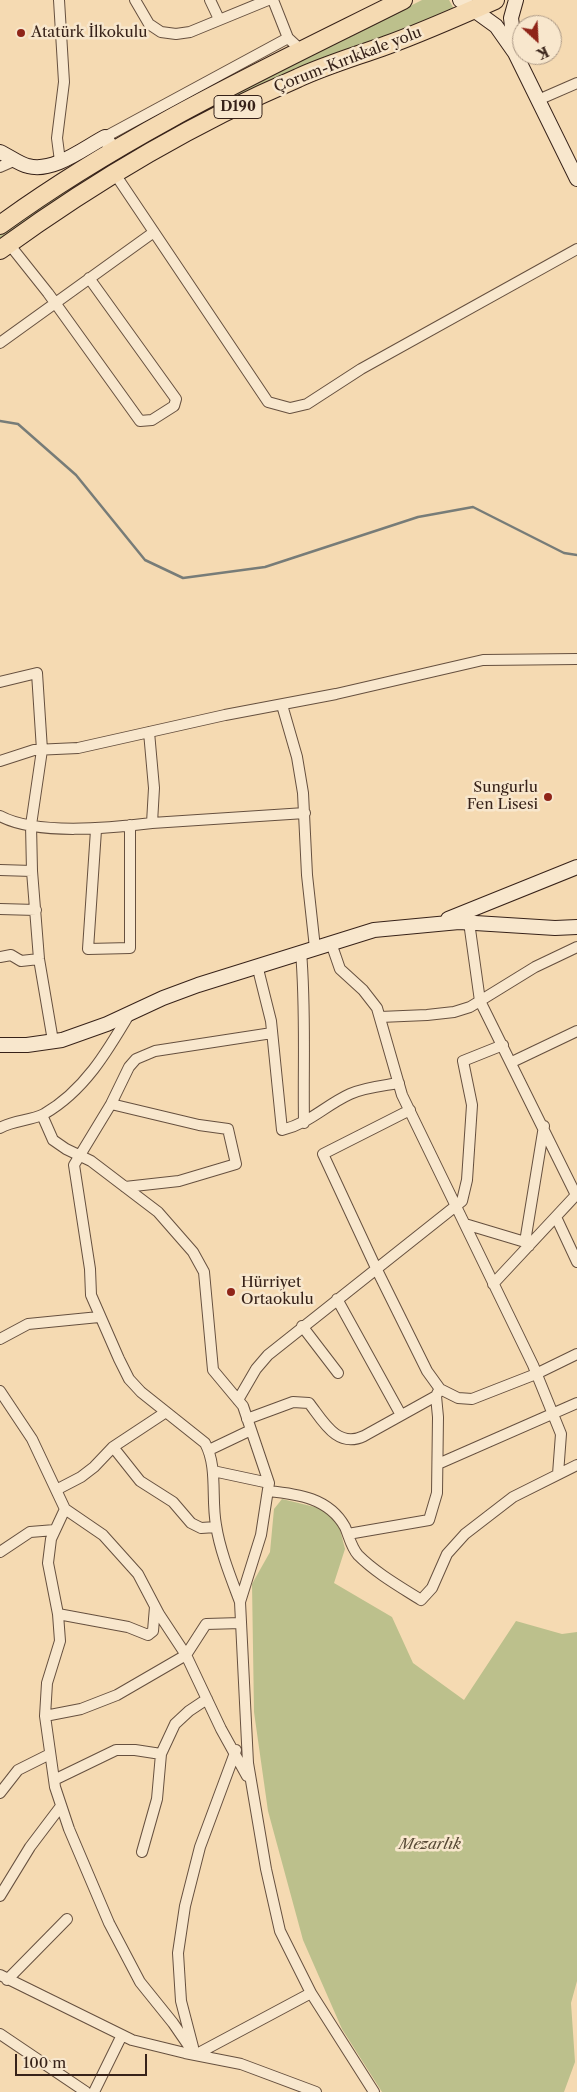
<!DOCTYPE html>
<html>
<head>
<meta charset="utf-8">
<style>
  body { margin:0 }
  #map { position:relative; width:577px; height:2092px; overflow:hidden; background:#f5dab2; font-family:"Libre Caslon Text",serif }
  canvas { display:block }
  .north { position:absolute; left:512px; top:15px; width:50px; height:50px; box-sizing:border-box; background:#f8e7cd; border:1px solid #ab9885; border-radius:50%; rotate:155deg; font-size:14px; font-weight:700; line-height:20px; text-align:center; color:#372219 }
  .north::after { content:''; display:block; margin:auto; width:18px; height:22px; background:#8f2418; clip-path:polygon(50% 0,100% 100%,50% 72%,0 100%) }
  .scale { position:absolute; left:15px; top:2054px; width:132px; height:22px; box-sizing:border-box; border:2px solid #372219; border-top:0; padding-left:6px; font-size:15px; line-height:18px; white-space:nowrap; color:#372219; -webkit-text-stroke:4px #f8e7cd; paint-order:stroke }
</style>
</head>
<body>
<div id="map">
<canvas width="577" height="2092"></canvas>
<div class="north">K</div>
<div class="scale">100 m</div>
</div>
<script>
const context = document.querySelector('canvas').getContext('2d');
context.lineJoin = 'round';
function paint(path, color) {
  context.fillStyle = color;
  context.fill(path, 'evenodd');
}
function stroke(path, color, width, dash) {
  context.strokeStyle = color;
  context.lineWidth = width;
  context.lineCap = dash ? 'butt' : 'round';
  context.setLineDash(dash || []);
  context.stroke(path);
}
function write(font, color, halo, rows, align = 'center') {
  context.font = font + ' "Libre Caslon Text",serif';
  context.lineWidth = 5;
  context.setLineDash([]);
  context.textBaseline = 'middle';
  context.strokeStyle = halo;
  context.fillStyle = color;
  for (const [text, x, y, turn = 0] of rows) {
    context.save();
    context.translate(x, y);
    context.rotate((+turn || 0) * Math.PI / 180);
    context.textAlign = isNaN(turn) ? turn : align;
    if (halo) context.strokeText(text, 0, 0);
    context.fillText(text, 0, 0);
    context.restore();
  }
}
paint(new Path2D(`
  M422,0h27l5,9 -133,52 -321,181v-8l10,-8 114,-74 132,-69z
  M282,1499l41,10 15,13 7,27 -11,34 58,34 21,46 51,37 52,-79 46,13 15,-2v349l-6,22 4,59 -11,30h-182l-40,-63 -39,-89 -35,-129 -14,-99 -2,-128 18,-32 4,-43z`), '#bcc08c');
stroke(new Path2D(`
  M0,421l18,3 58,51 69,85 38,18 82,-11 153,-50 55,-10 91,46 13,2`), '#777c78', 2.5);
const street = new Path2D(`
  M59,0l5,82 -7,56 3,23
  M135,0l14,24 12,8 15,2 14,-2 78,-32
  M210,0l9,19
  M273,0l15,38 14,13
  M538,100l39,-17
  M105,137l183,-99
  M0,167l16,-7
  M115,174l153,228 22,6 17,-4 54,-35 216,-120
  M9,244l39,49 92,128 12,-1 22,-14 2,-7 -87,-121
  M0,343l154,-111
  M0,682l37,-9 5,77 -11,75 1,46 7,88 14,82
  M282,705l15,52 6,36 4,82 8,73
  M0,761l34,-11 44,-2 147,-33 111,-21 147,-34 94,-1
  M0,816c37,20 112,12 152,7l2,-35 -5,-56
  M152,823l153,-10
  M96,830l-8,119 42,-1v-123
  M0,870l32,1
  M0,909l36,1
  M469,922l11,79 96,194
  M331,943l9,26 23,21 14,18 25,87 131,270 28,69 -3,40
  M301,952c5,58 2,113 3,171
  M0,957l11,-2 10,6 18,-2
  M257,965l14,56 11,109c30,-8 42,-24 68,-36 16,-7 32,-8 49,-11
  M380,1017l47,-2 27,-3 16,-5 65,-40 42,-20
  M512,1062l65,-31
  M111,1104l88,21 29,4 8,35 -57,17 -54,6
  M410,1110l-87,44 53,114 51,103 13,18 18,9 14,1 64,-25 41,-20
  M42,1115l11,25 13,9 25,12 67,51 35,40 11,20 9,98 30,36 26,77 -8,52 -21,67 8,161 18,106 14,62 31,62 63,99
  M0,1128c13,-8 30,-7 44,-14 40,-23 63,-62 86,-101
  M556,1217l21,45
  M465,1224l60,18
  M529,1246l-4,-4 19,-116
  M493,1284l84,-90
  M337,1299l64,116
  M302,1326l36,47
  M0,1339l28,-15 71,-7
  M0,1391l32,48 33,70 38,26 35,39 21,40 27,41 35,74 26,47
  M238,1400l18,-31 12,-14 194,-154 5,-21 5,-75 -9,-44 40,-16
  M247,1419l46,-17 16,1c14,18 28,46 55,33l72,-40
  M113,1447l27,34 33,21 18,21 10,5 15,-1
  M209,1450l42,-20
  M438,1464l139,-61
  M213,1471l56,12
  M56,1490l25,-13 13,-10 19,-20 53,-35
  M268,1491c30,3 61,7 77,36 4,9 6,20 13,28 18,18 41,31 63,45l11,-12 15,-34 18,-20 48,-37 64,-32
  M65,1509l-14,30 -3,24 10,51 2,27 -13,42 -2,33 10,71 14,42 40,94 31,59 33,41 22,32
  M348,1534l81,-14 8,-27 1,-76 -2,-21 2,-4
  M0,1552l30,-20 25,-2
  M240,1602c-9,-24 -20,-51 -24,-77 -5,-27 2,-58 -11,-82l-64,-51 -12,-13 -10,-20 -28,-64 -1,-26 -16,-104 37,-61 18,-37 7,-8 19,-8 117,-18
  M58,1614l70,13 20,8 5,-4 2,-24
  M45,1716l36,-7 36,-14 69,-40 20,-31 35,-1
  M54,1780l62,-30h19l26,4
  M0,1793l18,-23 32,-16
  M142,1852l15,-53 4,-45 14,-30 14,-13 18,-12
  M0,1896l30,-49 31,-41
  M0,1975l132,65 53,13 56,11 75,28
  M7,1980l60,-61
  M0,2034l86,58
  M193,2047l-12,-46 -3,-48 7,-47 15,-59 36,-97
  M195,2055l116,-62
  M94,2092l28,-57`);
const secondary = new Path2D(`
  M460,0l36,26 19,27 62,126
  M515,49l-4,-31 5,-18
  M0,152c9,4 19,12 28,14 25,7 56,-18 77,-29l8,13
  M448,919l129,-52
  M0,1045h27l35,-5 45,-16 56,-26 35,-13 176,-55 85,-8 96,6 22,-1`);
const highway = new Path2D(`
  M0,225c125,-91 265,-156 403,-225
  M0,250c92,-67 193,-127 298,-172 28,-13 59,-22 89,-33 36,-13 72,-29 108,-45`);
stroke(street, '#66503f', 12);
stroke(secondary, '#372219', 16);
stroke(highway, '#372219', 20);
stroke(street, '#f8e7cd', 10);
stroke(secondary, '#f8e7cd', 14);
stroke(highway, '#f5dab2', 18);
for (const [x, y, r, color] of [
  [21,33,5,"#8f2418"],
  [548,797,5,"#8f2418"],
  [231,1292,5,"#8f2418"]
]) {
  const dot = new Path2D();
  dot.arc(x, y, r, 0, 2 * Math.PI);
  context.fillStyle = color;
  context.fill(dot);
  stroke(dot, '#f8e7cd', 2);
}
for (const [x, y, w] of [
  [238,107,48]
]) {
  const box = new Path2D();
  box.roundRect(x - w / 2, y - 11.5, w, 23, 4);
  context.fillStyle = '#f8e7cd';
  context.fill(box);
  stroke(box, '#372219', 1);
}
write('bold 14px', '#372219', null, [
  ["D190",238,107]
]);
write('15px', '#372219', '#f8e7cd', [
  ["Atatürk İlkokulu",31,33],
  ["Sungurlu",538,788,"right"],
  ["Fen Lisesi",538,805,"right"],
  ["Hürriyet",241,1283],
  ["Ortaokulu",241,1300]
], 'left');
write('15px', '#372219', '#f8e7cd', [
  ["Çorum-Kırıkkale yolu",348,60,-21]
]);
write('italic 15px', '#584a36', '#f8e7cd', [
  ["Mezarlık",430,1845]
]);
</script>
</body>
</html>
